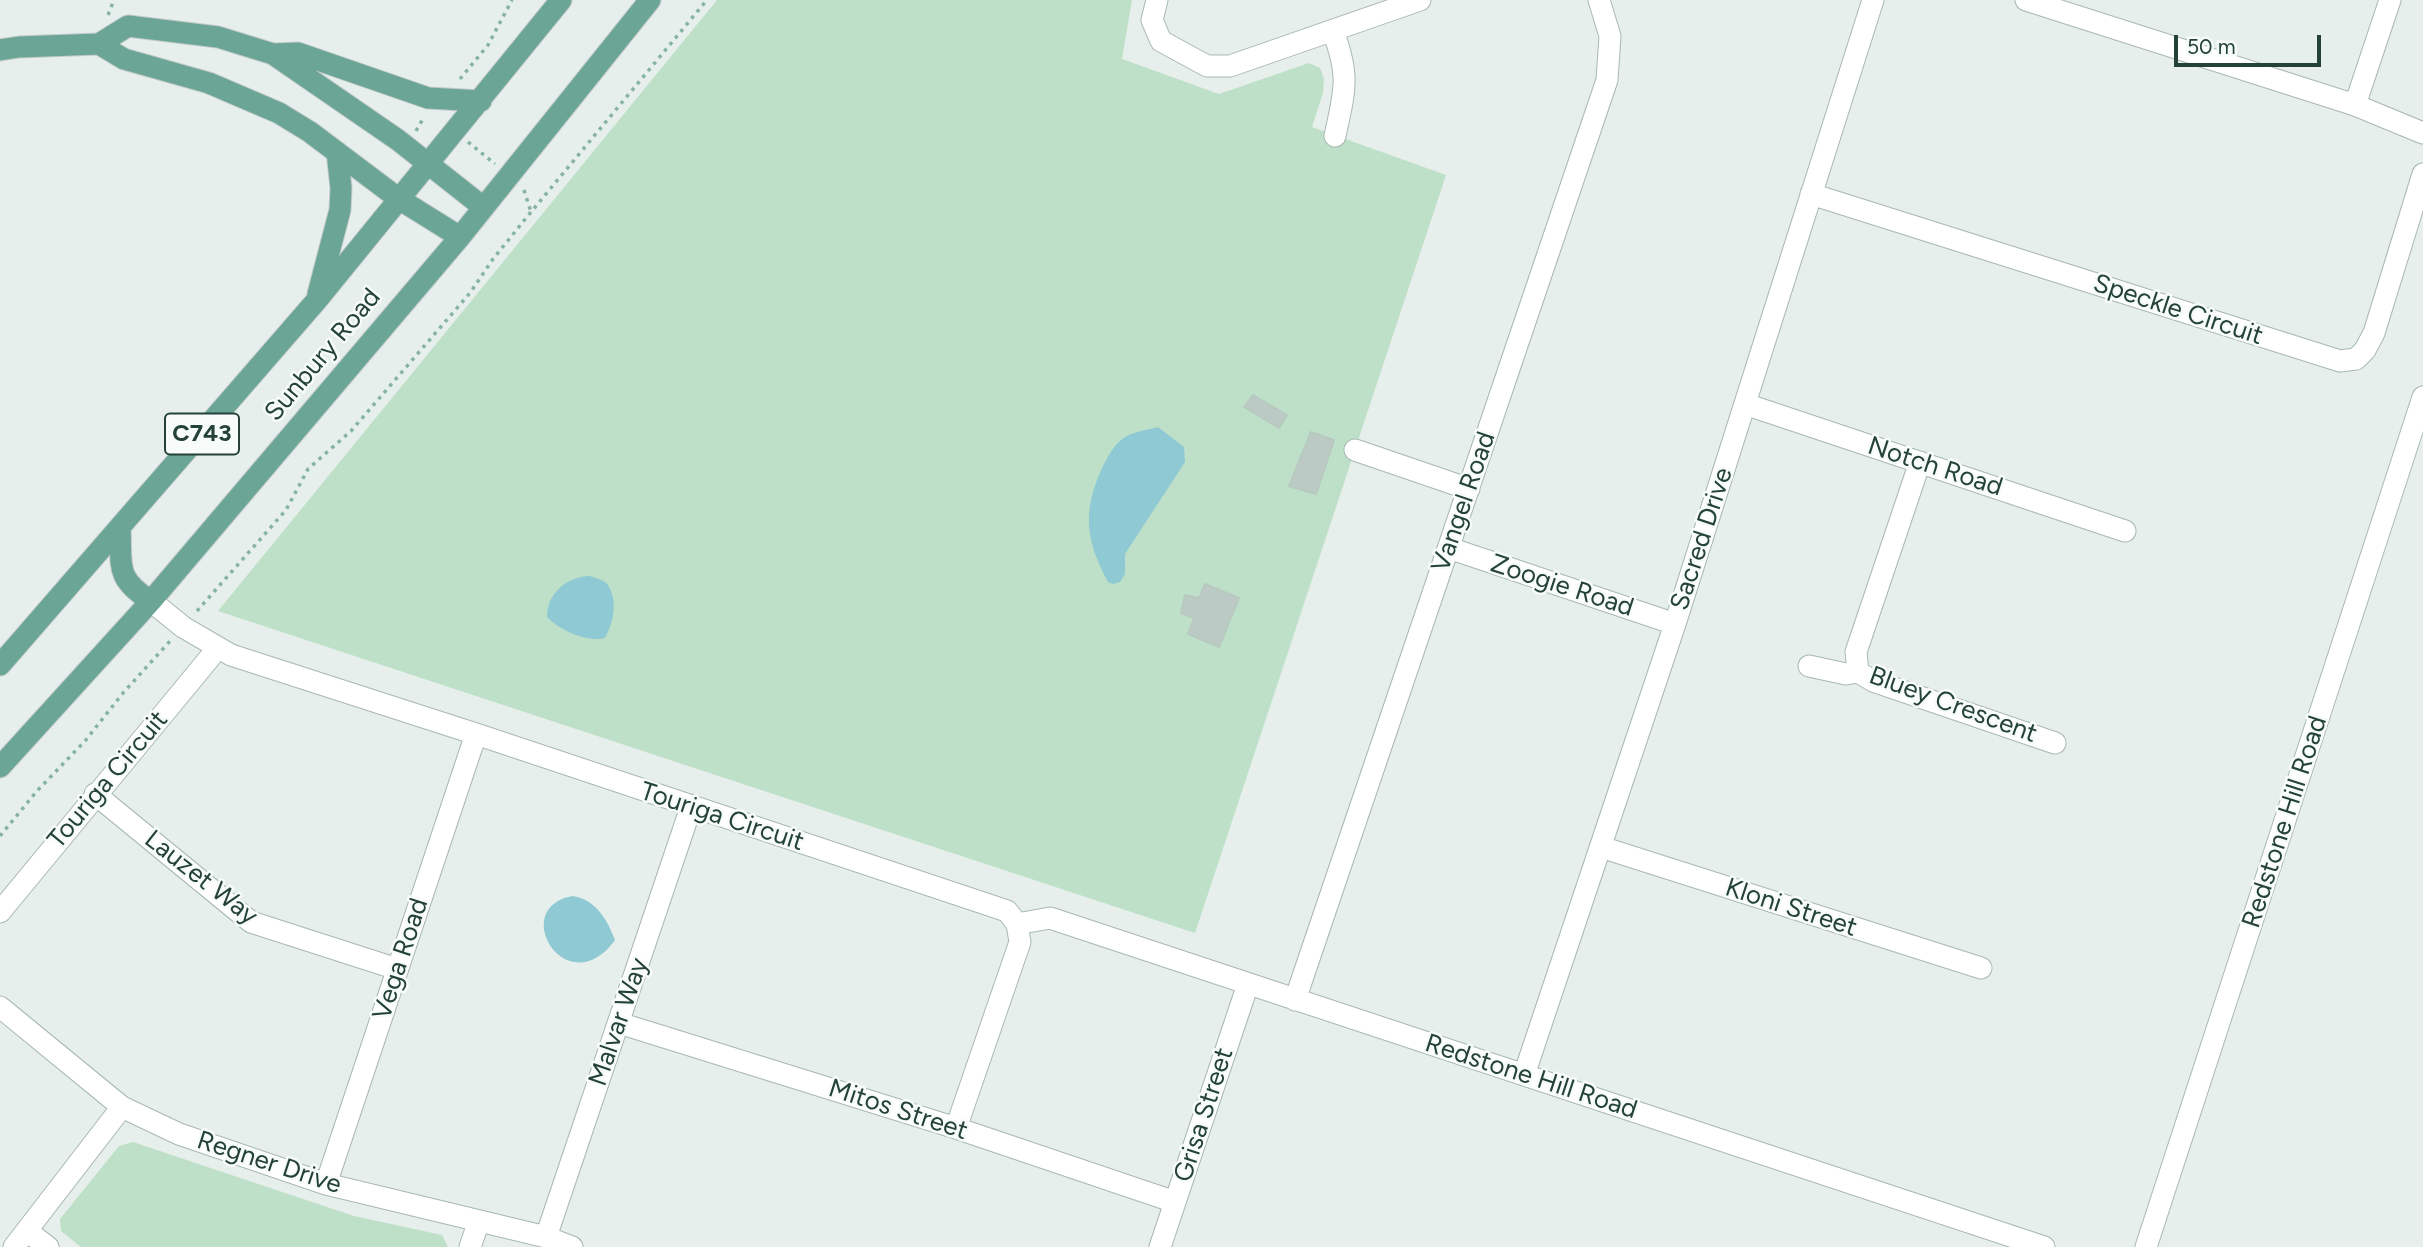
<!DOCTYPE html>
<html>
<head>
<meta charset="utf-8">
<style>
  body { margin:0 }
  #map { position:relative; width:2423px; height:1247px; overflow:hidden; background:#e6efeb; font-family:Figtree,sans-serif }
  canvas { display:block }
  .scale { position:absolute; left:2174px; top:35px; width:147px; height:32px; box-sizing:border-box; border:4px solid #24423a; border-top:0; padding-left:9px; font-size:21px; line-height:24px; white-space:nowrap; color:#24423a; -webkit-text-stroke:5px #f7fbf9; paint-order:stroke }
</style>
</head>
<body>
<div id="map">
<canvas width="2423" height="1247"></canvas>
<div class="scale">50 m</div>
</div>
<script>
const context = document.querySelector('canvas').getContext('2d');
context.lineJoin = 'round';
function paint(path, color) {
  context.fillStyle = color;
  context.fill(path, 'evenodd');
}
function stroke(path, color, width, dash) {
  context.strokeStyle = color;
  context.lineWidth = width;
  context.lineCap = dash ? 'butt' : 'round';
  context.setLineDash(dash || []);
  context.stroke(path);
}
function write(font, color, halo, rows, align = 'center') {
  context.font = font + ' Figtree,sans-serif';
  context.lineWidth = 5;
  context.setLineDash([]);
  context.textBaseline = 'middle';
  context.strokeStyle = halo;
  context.fillStyle = color;
  for (const [text, x, y, turn = 0] of rows) {
    context.save();
    context.translate(x, y);
    context.rotate((+turn || 0) * Math.PI / 180);
    context.textAlign = isNaN(turn) ? turn : align;
    if (halo) context.strokeText(text, 0, 0);
    context.fillText(text, 0, 0);
    context.restore();
  }
}
paint(new Path2D(`
  M717,0h415l-10,59 97,35 90,-31 11,5 4,11 -1,14 -11,34 134,48 -251,758 -977,-322z
  M133,1142l221,74 88,19 6,12h-367l-20,-16 -1,-12 59,-73z`), '#bfe0c8');
paint(new Path2D(`
  M1158,427l26,20 1,15 -60,92v20l-5,8 -7,2 -5,-2c-23,-43 -26,-71 -5,-116 6,-11 12,-24 24,-30 9,-5 21,-6 31,-9z
  M589,576c7,2 17,4 20,11 9,16 4,36 -4,51 -17,5 -46,-8 -58,-21 0,-24 20,-40 42,-41z
  M573,896c23,4 34,23 42,44 -48,66 -108,-33 -42,-44z`), '#8ec9d4');
const building = new Path2D(`
  M1253,395l34,20 -8,13 -35,-21z
  M1311,432l23,8 -18,54 -27,-8z
  M1205,584l34,14 -20,49 -31,-13 6,-16 -13,-5 4,-18 14,3z`);
paint(building, '#bbcac4');
stroke(building, '#b8c9c2', 2);
const minor = new Path2D(`
  M1157,0l-5,20 9,21 46,25h23l190,-66
  M2026,0l329,105 68,28
  M1333,31c17,46 12,58 2,105
  M2355,105l35,-105
  M1811,194l529,167 16,-2 9,-9 9,-17 49,-159
  M1745,404l380,127
  M1355,450l114,39
  M1920,462l-64,190 2,20 15,9 182,62
  M1449,548l226,76
  M151,601l32,26 48,28 245,79 531,177 10,13 3,18 -64,186
  M1809,666l37,8 12,-2
  M95,794l156,128 146,47
  M1601,847l380,121
  M0,912l217,-263
  M1017,924l33,-6 994,329
  M1295,1000l312,-920 3,-44 -11,-36
  M0,1007l122,100 57,27 147,50 220,53 26,10
  M619,1023l337,105 219,74
  M1524,1075l151,-451 198,-624
  M326,1184l150,-450
  M27,1231l21,16
  M546,1237l145,-430
  M14,1247l108,-140
  M470,1247l9,-26
  M1160,1247l88,-263
  M2146,1247l277,-850`);
const major = new Path2D(`
  M99,44l25,15 85,24 70,30 31,19 89,67 61,38
  M0,50l19,-3 80,-3 29,-18 90,11 55,17 125,86 85,67
  M273,54l25,-1 130,45 53,3
  M318,294l22,-84 1,-22 -4,-36
  M120,527c2,38 -6,51 31,74
  M0,665l317,-365 244,-300
  M0,767l151,-166 309,-364 190,-237`);
stroke(minor, '#a8b8b2', 23);
stroke(major, '#c2cac8', 23);
stroke(new Path2D(`
  M108,15l6,-15
  M460,79l28,-34 24,-45
  M416,131l8,-14
  M468,142l27,22
  M524,190l7,22
  M197,611l89,-101 22,-41 43,-38 119,-138 23,-34 38,-47 176,-212
  M0,836l37,-45 48,-50 38,-48 48,-53`), '#86b3a5', 3.5, [3.5, 5]);
stroke(minor, '#fff', 21);
stroke(major, '#6aa596', 21);
for (const [x, y, w] of [
  [202,434,74]
]) {
  const box = new Path2D();
  box.roundRect(x - w / 2, y - 20.5, w, 41, 5);
  context.fillStyle = '#f7fbf9';
  context.fill(box);
  stroke(box, '#24423a', 2);
}
write('bold 24px', '#24423a', null, [
  ["C743",202,434]
]);
write('26px', '#24423a', '#f7fbf9', [
  ["Speckle Circuit",2178,310,18],
  ["Sunbury Road",323,355,-50],
  ["Notch Road",1935,467,18],
  ["Vangel Road",1464,502,-71],
  ["Sacred Drive",1702,539,-72],
  ["Zoogie Road",1562,586,18],
  ["Bluey Crescent",1953,705,20],
  ["Touriga Circuit",108,780,-50],
  ["Touriga Circuit",722,817,18],
  ["Redstone Hill Road",2285,822,-72],
  ["Lauzet Way",201,878,38],
  ["Kloni Street",1791,908,18],
  ["Vega Road",401,959,-72],
  ["Malvar Way",619,1022,-71],
  ["Redstone Hill Road",1531,1077,18],
  ["Mitos Street",898,1110,18],
  ["Grisa Street",1204,1115,-72],
  ["Regner Drive",269,1163,18]
]);
</script>
</body>
</html>
